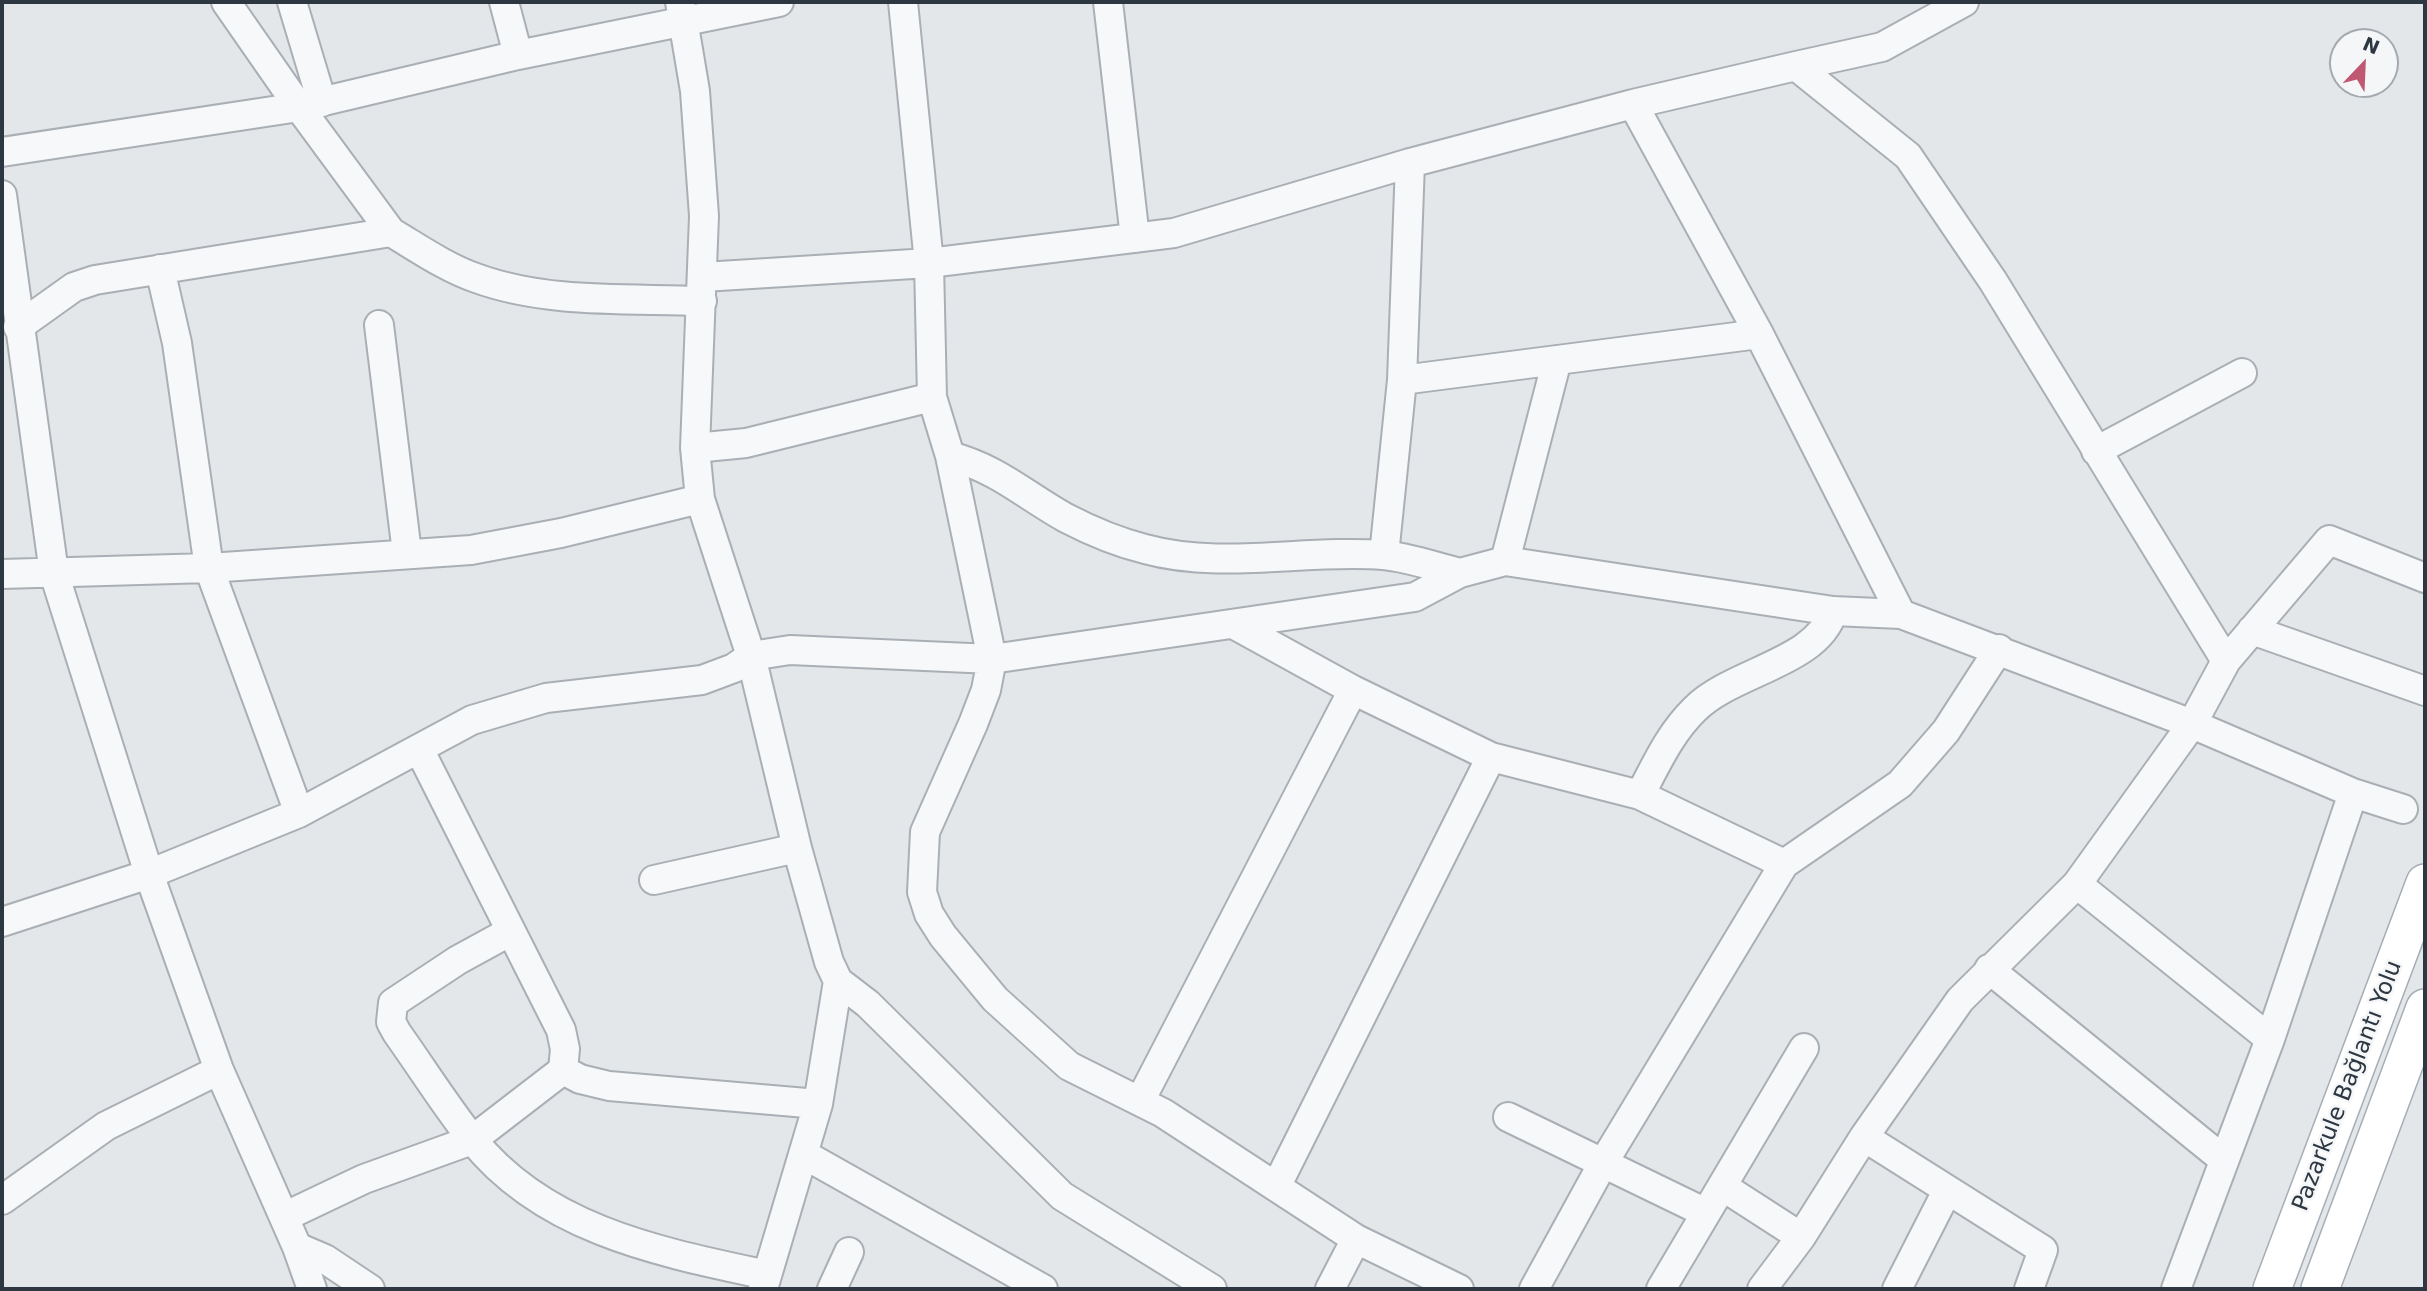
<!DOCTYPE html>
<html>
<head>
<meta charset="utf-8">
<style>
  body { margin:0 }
  #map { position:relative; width:2427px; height:1291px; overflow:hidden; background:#e4e7ea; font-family:"DejaVu Sans",sans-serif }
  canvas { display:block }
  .frame { position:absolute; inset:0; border:4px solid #2d3741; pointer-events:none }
  .north { position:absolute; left:2329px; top:28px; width:70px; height:70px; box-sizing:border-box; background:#f4f6f8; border:2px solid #a4aaaf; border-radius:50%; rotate:23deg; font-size:19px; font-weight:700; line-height:28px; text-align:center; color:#2d3741 }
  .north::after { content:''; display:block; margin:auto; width:24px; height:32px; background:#c15873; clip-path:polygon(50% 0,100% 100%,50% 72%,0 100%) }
</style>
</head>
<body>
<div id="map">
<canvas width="2427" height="1291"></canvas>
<div class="frame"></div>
<div class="north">N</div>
</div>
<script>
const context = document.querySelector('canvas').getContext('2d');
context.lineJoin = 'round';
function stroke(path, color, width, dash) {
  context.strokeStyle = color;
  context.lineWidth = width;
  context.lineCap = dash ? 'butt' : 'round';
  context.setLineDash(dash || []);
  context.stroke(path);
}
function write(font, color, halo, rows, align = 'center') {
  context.font = font + ' "DejaVu Sans",sans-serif';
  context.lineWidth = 5;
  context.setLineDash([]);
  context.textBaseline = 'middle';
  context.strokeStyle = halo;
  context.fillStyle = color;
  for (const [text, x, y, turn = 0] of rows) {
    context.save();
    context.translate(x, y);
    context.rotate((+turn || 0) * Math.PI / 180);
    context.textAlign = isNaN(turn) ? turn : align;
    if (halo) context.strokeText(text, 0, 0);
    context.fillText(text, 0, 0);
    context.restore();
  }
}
const minor = new Path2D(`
  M226,2l73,105 92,125
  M292,2l30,100
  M504,2l14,53
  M680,2l15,89 9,125 -9,232 5,51 51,157 46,192 32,114 9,19 30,23 194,192 150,93
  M903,2l26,261 3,134 18,59 42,203 -6,31 -13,34 -48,108 -3,60 7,22 14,22 52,63 74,67 94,47 193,126 103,50
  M1108,2l27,236
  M1796,66l86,-19 82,-45
  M1633,104l126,230 142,280
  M2,152l297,-45 219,-52 261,-53
  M2,195l52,378 95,301 70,196 78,177 15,42
  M160,269l17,74 32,225 90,245
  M703,277l226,-14 245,-30 236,-70 223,-59 163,-38 112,90 85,125 233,380 -34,63 -115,160 -117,116 -96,137 -63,100 -39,52
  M379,325l28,228
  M18,327l56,-40 21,-7 296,-48c27,16 54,35 85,46 71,26 152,20 226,23
  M1402,380l8,-217
  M695,448l51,-5 186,-46
  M2096,451l146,-78
  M950,456c50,14 73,38 116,62 25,13 51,24 79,31 76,21 160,0 238,6 25,2 52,12 77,18
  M1384,555l18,-175 357,-46
  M1505,561l52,-201
  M2,574l207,-6 262,-18 90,-17 139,-34
  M1235,625l118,65 138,67 149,38 144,69
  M2252,630l173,61
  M2226,661l103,-121 96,38
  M419,749l142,281 4,19 -2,21
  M2353,793l50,16
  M1640,795c16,-30 30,-62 55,-86 38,-38 123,-46 138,-98
  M654,880l143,-32
  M2077,884l193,155
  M2,922l147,-48 150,-61 173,-93 74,-22 156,-18 32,-12 17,-12 39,-6 202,9 423,-62 45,-24 45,-12 328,50 68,3 291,110 161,69 -83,246 -94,250
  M511,931l-53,29 -65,43 -2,19 6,11c25,35 48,72 75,106 72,91 188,113 295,136
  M1989,969l235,191
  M1140,1101l213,-411
  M1508,1117l198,96
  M1864,1137l179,113 -14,39
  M805,1155l238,134
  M1277,1185l214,-428
  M1722,1186l79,51
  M2,1200l104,-74 113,-56
  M284,1217l80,-38 108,-39 91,-70 17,9 29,7 209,18
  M297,1247l28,12 45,30
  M763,1289l55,-185 20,-123
  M832,1289l17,-37
  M1330,1289l26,-50
  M1534,1289l68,-124 182,-301 116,-80 46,-53 53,-82
  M1661,1289l143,-241
  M1897,1289l50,-98`);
const major = new Path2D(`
  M2272,1289l153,-406
  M2320,1289l105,-281`);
stroke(minor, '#a9afb4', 32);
stroke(major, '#a5adb5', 40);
stroke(minor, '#f6f8f9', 28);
stroke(major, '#fff', 37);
write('23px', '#2d3741', '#f4f6f8', [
  ["Pazarkule Bağlantı Yolu",2348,1086,-69]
]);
</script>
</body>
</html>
